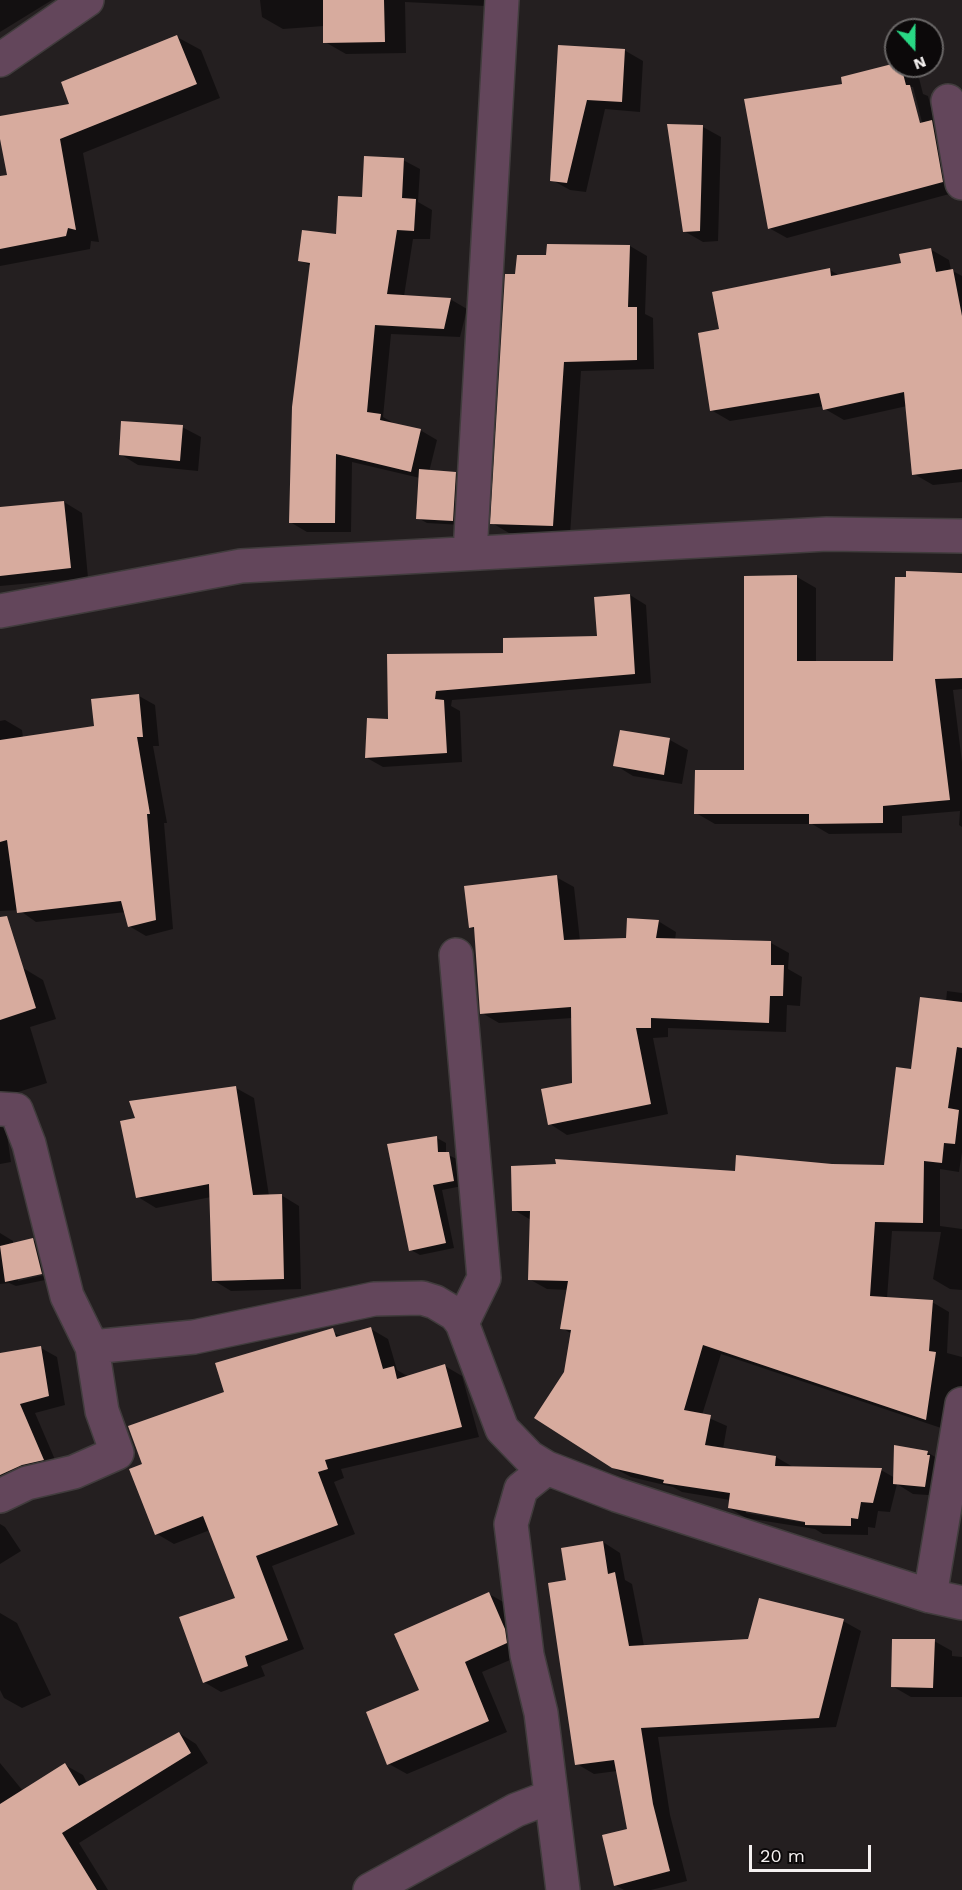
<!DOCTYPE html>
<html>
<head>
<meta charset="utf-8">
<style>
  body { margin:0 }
  #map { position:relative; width:962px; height:1890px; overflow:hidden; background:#241f20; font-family:"Work Sans",sans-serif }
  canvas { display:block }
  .north { position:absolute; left:884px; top:18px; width:60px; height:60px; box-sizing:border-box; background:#0c090a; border:2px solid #696666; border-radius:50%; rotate:159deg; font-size:16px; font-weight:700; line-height:24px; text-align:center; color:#f5f1f1 }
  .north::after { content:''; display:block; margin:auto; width:21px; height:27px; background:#29d885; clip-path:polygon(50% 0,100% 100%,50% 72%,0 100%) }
  .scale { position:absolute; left:749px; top:1845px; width:122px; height:27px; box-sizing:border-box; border:3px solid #f5f1f1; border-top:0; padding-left:8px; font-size:18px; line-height:21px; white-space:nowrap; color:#f5f1f1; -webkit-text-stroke:4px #0c090a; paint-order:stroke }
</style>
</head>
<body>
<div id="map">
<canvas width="962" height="1890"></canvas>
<div class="north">N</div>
<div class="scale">20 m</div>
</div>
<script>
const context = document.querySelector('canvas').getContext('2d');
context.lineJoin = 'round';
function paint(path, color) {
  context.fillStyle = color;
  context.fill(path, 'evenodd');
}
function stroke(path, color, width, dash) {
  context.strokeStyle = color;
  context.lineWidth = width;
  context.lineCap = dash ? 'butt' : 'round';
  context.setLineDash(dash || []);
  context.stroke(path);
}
paint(new Path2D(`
  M0,0h52l-52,32z
  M260,0h246l-1,7 -100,-5 1,51 -60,1 -21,-12 -1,-16 -41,3 -21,-12z
  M177,37l24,13 19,48 -137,55 16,89 -8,-1 -1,8 -90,17v-88l8,-1 -8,-59 71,-13z
  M559,46l65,4 19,11 -3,51 -35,-3 -19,83 -16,-2 -18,-10z
  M896,65l22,9 5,20 5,2 25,97 -166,45 -18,-10 75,-143zM909,87h4l11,43 -3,1z
  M703,127l18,10 -3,104 -15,1 -19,-11z
  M403,160l17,9 -2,33 14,8 -2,29h-17l-9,57 46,3 17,10 -7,28 -69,-3 -8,83 14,8 23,5 17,10 -8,32 26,1 9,5 -2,47 -35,-2 -9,-5 2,-40 -68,-16 -1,70h-44l-17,-10 21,-256 -11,-6 37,-24 26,-38z
  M630,246l17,10 -2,58 8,4 1,51 -73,2 -11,164 -61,-2 -17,-10 25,-248 31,-18z
  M930,249l19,11 2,10 11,6v206l-29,3 -19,-11 -7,-68 -63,14 -19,-11 -1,-3 -94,15 -19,-11 10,-79 109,-61 10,6 63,-12z
  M182,427l19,10 -3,34 -60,-6 -18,-11z
  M64,502l18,11 6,65 -88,8v-77z
  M907,572h55v117l-9,1 9,72v65l-3,-2 1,-14 -58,5v17l-73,1 -17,-10h-97l-19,-11 50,-42 51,-194 19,11v74h78z
  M630,595l16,10 5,78 -199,17 -1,6 9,5 2,51 -79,5 -16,-9 23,-38 -1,-65 116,-1 93,-16z
  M139,696l16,9 4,41h-6l14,77h-3l9,106 -27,7 -17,-10 -3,-14 -90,10 -17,-12 -19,1v-190l5,-1 17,10 1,8 72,-10z
  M622,732l48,8 18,10 -6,34 -49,-8 -18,-11z
  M556,877l18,10 6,54 47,-2 31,-18 18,11 -1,8 96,3 18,10 -1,16 14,8 -2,29 -13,-1 -1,27 -118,-4v9l-15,1 15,76 -101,21 -17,-11 23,-40 -1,-66 -73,5 -17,-10 -6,-83 -6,-3z
  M23,968l20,12 13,39 -26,8 17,56 -45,14 -1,24 6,14 4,27 -11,2v-189z
  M947,991l15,2v159l-3,20 -19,-3v57l22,3v61l-12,-1 -17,-10 8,-47 -49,-1 -5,67 45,4 17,10 -2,41 15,4v36l-12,38 -229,-77 -19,61 25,11 -4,23 53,8 17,10 88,3 14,8 32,-26 18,11 -2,33 -30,-2 -16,-10 -7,28 -12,-1 -3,17 -7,-1v8l-45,-1 -8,-5 -69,-11 -17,-10 1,-8 -48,-8 -9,-5 -42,-10 -19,-10 -47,-94 7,-39 -10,-6 6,-38 -21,-1 -18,-10 2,-59 -17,-10 222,-37 96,-7h53l27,-95 34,-69zM746,1510l66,11v3l-66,-11z
  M236,1088l18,10 15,98 12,-1 18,11 2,83 -70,2 -18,-11 -2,-83 -55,11 -18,-11z
  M437,1138l9,5v11l11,5 5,27 -20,4 12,58 -34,7 -9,-5z
  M0,1233l13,8v4l20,-5 9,5 7,26 -31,7v3l31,-7 1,5 -34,7 -7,-3 -9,1z
  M371,1329l17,10 9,31 12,7 36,-11 17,10 17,61 -138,32 3,9 -10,4 21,52 -83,32 32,83 -43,17 4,10 -44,16 -17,-10 33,-83 -27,-69 -36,14 -17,-10 -13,-69 82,-72 108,-60 8,4z
  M41,1348l16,9 8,48 -30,8 24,56 -59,13v-127z
  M0,1524l5,3 16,24 -21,13z
  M603,1542l17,11 5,27 7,4 12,62 105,-6 94,-19 18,10 -25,96 -178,10 12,78 17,66 -36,9h-27l-9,-5 13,-55 -11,-59 -23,3 -17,-10 -10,-183z
  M489,1594l18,10 17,50 -42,18 25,60 -100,42 -18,-10 32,-73z
  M0,1613l17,10 34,72 -29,13 -18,-10 -4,-8z
  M934,1641l18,10v5l10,1v40h-51l-19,-11z
  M179,1733l17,11 12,19 -129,80 29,47h-108v-127l23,28 42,-26 18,10 4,8z`), '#0007');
paint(new Path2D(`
  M323,0h61l1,42 -62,1z
  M177,35l20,49 -137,55 16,91 -8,-2 -2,8 -66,13v-73l7,-1 -7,-36v-23l69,-12 -8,-22z
  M558,45l67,4 -3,53 -35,-2 -20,83 -17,-2z
  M896,63v3h5l5,19h4l10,38 12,-3 11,62 -175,47 -24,-130 98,-15 -1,-7z
  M667,124l36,1 -3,106 -17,1z
  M364,156l40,2 -2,40 14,1 -2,32 -17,-1 -10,64 64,4 -7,31 -69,-4 -8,87 14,2 -1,6 41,9 -10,43 -75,-18 -1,69h-46l3,-116 18,-144 -12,-2 4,-31 34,4 2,-38 24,1z
  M547,244l83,1 -2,62h9v53l-73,2 -11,164 -63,-2 15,-250h10l2,-19h29z
  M931,248l5,24 17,-3 9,47v153l-50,6 -8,-83 -81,18 -4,-17 -109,18 -12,-78 21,-4 -7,-37 118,-24 1,8 70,-13 -2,-9z
  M121,421l62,4 -3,36 -61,-6z
  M419,469l37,3 -3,49 -37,-2z
  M64,501l7,67 -71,8v-69z
  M906,571l56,2v105l-27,1 15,121 -67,6v17l-74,1v-10h-115l1,-44h49v-194l53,-1v86h96l2,-84h11z
  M630,594l5,80 -199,17 -1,8 9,1 3,53 -82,5 2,-40 21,1 -1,-65 116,-1v-15l94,-2 -3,-39z
  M139,694l4,43h-6l13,77h-3l9,106 -28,7 -7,-26 -104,12 -10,-73 -7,2v-102l94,-14 -3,-27z
  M620,730l50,8 -6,37 -51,-9z
  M557,875l7,65 62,-2 1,-20 32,2 -3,18 115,3v24h13l-1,31h-13l-1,27 -118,-5v10h-15l15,76 -103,21 -7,-36 31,-6 -1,-76 -91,7 -6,-87 -5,1 -5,-42z
  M7,916l29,92 -36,12v-103z
  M920,997l42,5v46l-5,-1 -9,61 11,2 -4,34 -11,-1 -2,20 -18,-2 -1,62 -48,-1 -5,74 63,4 -4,51 7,1 -10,68 -223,-75 -19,65 27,5 -6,30 71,11 -1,10 107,2 -9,35 -12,-1 -3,17 -7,-1v8l-46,-1v-3l-77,-14 2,-15 -67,-10 1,-3 -52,-12 -78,-50 30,-46 7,-42 -11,-1 8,-48 -40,-1 2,-69h-18l-1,-45 45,-2 -1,-5 180,12 1,-16 96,9 52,1 12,-98 15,2z
  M236,1086l17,109 29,-1 2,85 -72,2 -3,-97 -73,14 -16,-77 15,-3 -6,-17z
  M437,1136l1,16h11l5,29 -21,4 13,58 -37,8 -22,-107z
  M33,1238l9,36 -37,8 -5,-36z
  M371,1327l12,42 11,-3 3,13 48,-15 17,63 -137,33 3,9 -10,3 20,53 -82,31 32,84 -43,16 3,10 -45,17 -24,-66 56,-19 -32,-82 -48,19 -26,-66 13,-5 -14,-38 96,-34 -9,-29 118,-35 3,9z
  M41,1346l8,50 -29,8 24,56 -22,5 -22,10v-122z
  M894,1445l34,6 -1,4h3l-5,32 -32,-3z
  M603,1541l5,33 7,-2 14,74 119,-7 11,-41 85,21 -25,99 -178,10 12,76 17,67 -56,15 -12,-51 25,-6 -13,-69 -39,5 -27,-182 18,-3 -5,-32z
  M489,1592l16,37 2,14 -42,19 24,59 -102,44 -21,-53 53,-22 -25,-56z
  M892,1639h43l-2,49 -42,-1z
  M179,1732l12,21 -129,80 35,57h-97v-86l65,-41 14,23z`), '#d7ab9e');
const street = new Path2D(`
  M0,60l87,-60
  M948,101l14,82
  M470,553l32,-553
  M0,611l241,-45 586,-32 135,2
  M456,955l28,323 -22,45
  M0,1109l16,1 13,34 38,152 25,51 102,-10 180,-38 48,-1 13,4 20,12 7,9 40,106 27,28 18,11 70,27 313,101 32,7
  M547,1468l-26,21 -10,35 16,131 14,58 22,177
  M0,1496l27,-13 47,-11 43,-19 -15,-42 -10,-64
  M930,1596l32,-192
  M370,1890l146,-80 34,-13`);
stroke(street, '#413c3d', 36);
stroke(street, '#63465b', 33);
</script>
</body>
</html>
